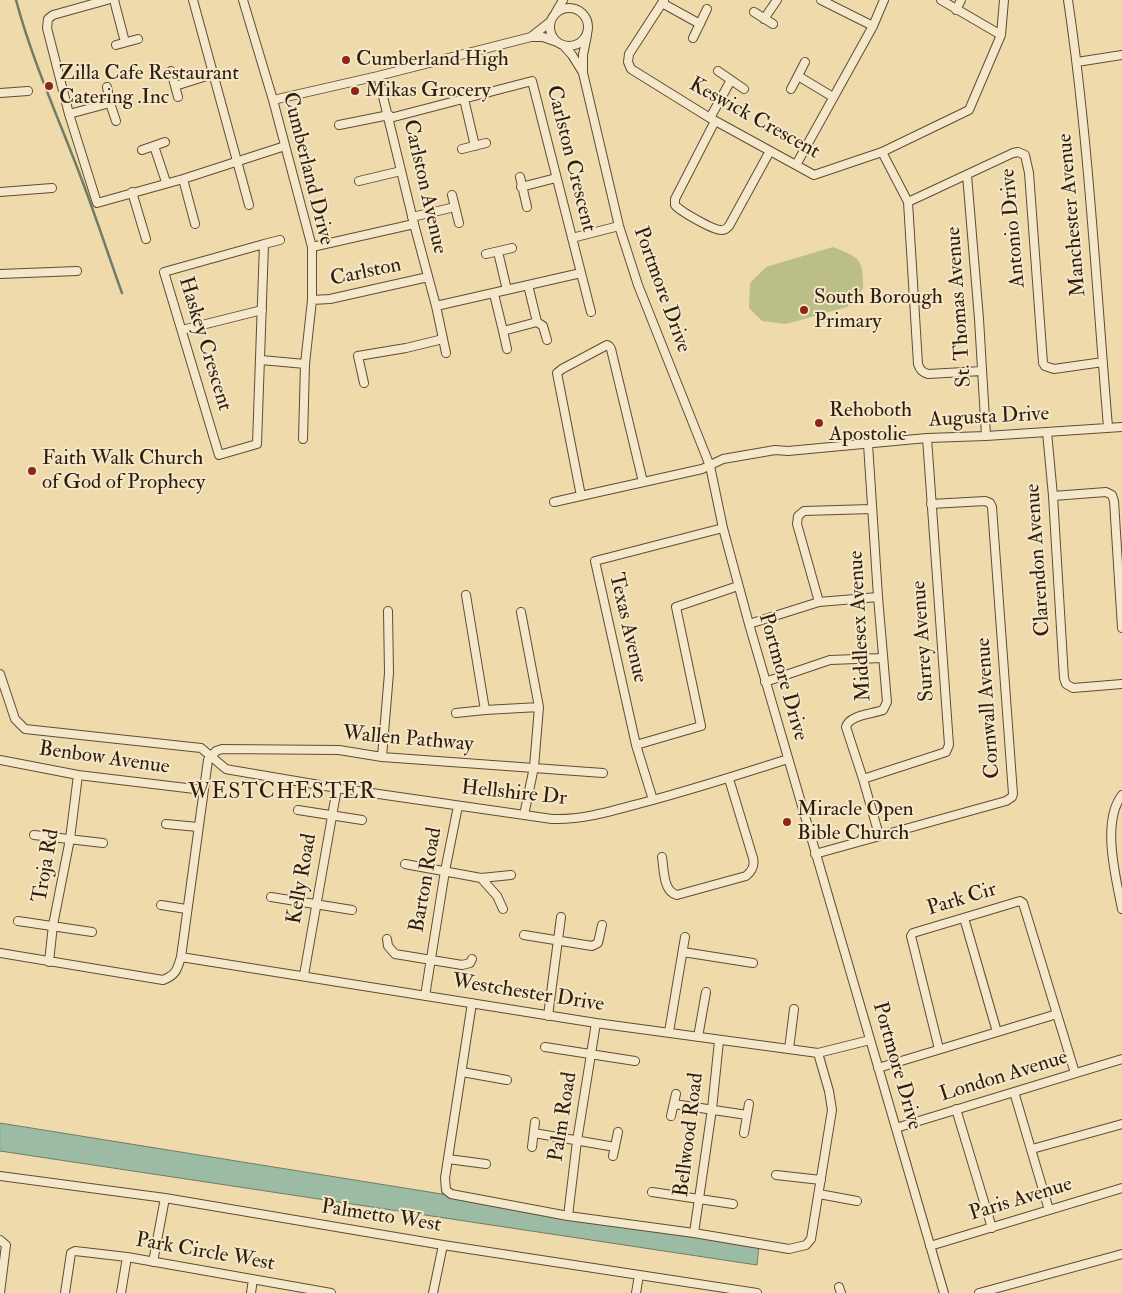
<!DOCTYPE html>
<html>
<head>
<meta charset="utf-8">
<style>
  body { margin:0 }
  canvas { display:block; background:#efdaac }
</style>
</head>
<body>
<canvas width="1122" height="1293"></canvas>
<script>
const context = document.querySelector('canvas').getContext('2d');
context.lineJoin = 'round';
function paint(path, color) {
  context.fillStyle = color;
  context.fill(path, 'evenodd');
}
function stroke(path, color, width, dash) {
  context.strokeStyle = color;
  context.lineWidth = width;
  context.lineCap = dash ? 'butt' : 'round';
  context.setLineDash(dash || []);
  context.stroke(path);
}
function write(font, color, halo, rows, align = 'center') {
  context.font = font + ' "IM FELL Double Pica",serif';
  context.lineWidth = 4;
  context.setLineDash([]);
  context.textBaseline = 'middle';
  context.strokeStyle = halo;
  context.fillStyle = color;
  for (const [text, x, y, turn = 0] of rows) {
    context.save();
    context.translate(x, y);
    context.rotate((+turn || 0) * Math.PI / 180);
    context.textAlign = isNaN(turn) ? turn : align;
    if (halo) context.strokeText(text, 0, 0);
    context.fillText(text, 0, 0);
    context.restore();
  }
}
paint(new Path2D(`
  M833,247c28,11 30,12 30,42l-16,18 -61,17 -24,-3 -13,-13 1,-25 16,-16z`), '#bcbe88');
const water = new Path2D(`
  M0,1123l759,122 -2,20 -757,-114z`);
paint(water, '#9bbba4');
stroke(water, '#707c67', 1);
stroke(new Path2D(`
  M16,0c16,60 42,117 64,175 15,39 28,79 42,118`), '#707c67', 2.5);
const minor = new Path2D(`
  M107,0l-54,15 -5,4 -1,9 22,86 28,89 86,-24 102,-33
  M114,0l11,42
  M193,0l56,205
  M243,0l30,100 39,147v53l-7,64 -2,75
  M664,0l-35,54 -1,8 3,7 79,49 104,57 68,-23 87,-42 32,-75 3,-35
  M821,0l52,26
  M941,0l60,35
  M1068,0c21,142 28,285 40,427
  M662,3l38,21
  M550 27a19 19 0 1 1 38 0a19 19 0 1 1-38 0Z
  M956,10l5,-10
  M556,12l7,-12
  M754,12l19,12
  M764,19l13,-19
  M587,35l-4,20v18l36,153 19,59 72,181 13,62 26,96 195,669
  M531,37l19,-15
  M693,38l14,-29
  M116,45l22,-6
  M563,45l9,10 10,16
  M1077,62l45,-7
  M171,71l7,26
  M718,71l26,18
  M378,76l36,148 22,82 10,47
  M798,76l35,21
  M175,86l38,-12
  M107,87l3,16 6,18
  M791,89l14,-27
  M0,93l28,-2
  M464,99l11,47
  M273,100l105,-24 153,-39h12l14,5
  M69,114l41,-11
  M390,118l142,-37 59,231
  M710,118l21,-38
  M715,121l-40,78v6c5,6 39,26 47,25 3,0 4,-1 7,-4l41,-75
  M339,125l50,-10
  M154,146l12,36
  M462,149l24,-6
  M142,150l23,-8
  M882,152l26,50 10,162c2,6 4,8 10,10l54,-3
  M796,165l77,-139 11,-26
  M967,175l12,144 7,117
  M520,177l7,30
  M183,179l12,45
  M359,181l42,-10
  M521,187l35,-9
  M0,192l52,-4
  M132,192l14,47
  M452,195l7,28
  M908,202l105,-49 5,-1 7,3 4,18 14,190 2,3 9,3 49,-7
  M412,217l43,-10
  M572,238l47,-12
  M264,244l-7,200 -38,11 -55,-183 100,-28 16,-4
  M312,247l102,-23
  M498,252l9,38
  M486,254l26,-6
  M0,274l77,-3
  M494,294l9,37 34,-9 -9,-37
  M312,300l18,-1 98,-22
  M436,306l145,-33
  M537,322l6,4 4,14
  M182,330l80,-20
  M503,331l4,18
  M261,360l44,4
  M364,383l-6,-27 48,-8 37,-9
  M1047,432l6,64 11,182 2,6 7,4 49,-4
  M868,444l10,153 9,105 -4,8c-11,4 -34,5 -37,17l17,52 16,56
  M581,496l-24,-123 5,-4 45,-24 2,1 2,3 32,133
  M1053,496l53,-4 6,3 2,6 8,127
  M554,502l148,-33 21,-10 52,-9 13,1 139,-13 59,-2 136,-9
  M466,595l19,115
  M819,602l-22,-78 1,-8 6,-5 67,-2
  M521,612l18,95 -5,60 -10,48
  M749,624l70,-22 59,-5
  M0,674l15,45 10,10 176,19 25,21 5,1 106,18 215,31c29,1 57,-7 86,-15 50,-13 100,-29 150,-45
  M765,682l65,-22 52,-2
  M456,713l29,-3 54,-3
  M636,745l65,-19 -25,-119 62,-21
  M382,757l7,-84 -1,-62
  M0,760l78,15 125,15
  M863,779l80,-26 3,-1 3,-7 -22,-307
  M1122,795c-21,27 -6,83 0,114
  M653,800l-17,-55 -41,-184 128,-33
  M298,810l64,10
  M166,824l32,3
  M34,835l69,8
  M815,854l191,-53 6,-4 1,-3 -21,-287 -2,-4 -5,-2 -54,3
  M662,857c2,12 1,35 15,38l69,-19c6,-5 9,-10 7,-18l-24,-79
  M405,864l76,14 30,-3
  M481,878l16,18 6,13
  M271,897l81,13
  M161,905l25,4
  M964,918l33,114
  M18,921l74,11
  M524,935l68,11 6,-3 4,-18
  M387,939l1,7 7,8 67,11 8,-2 2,-4
  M683,952l70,11
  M0,953l163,27c13,-5 14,-10 18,-23l27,-197 8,-9 6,-2 117,1 43,7 221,16
  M181,957l415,66 222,30 52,-13
  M49,962l4,-37 17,-86 8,-64
  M304,975l33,-187
  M425,996l20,-125 13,-65
  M472,1003l-27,175 1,12 5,4 117,22 126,17 95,16 17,-4 5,-6 21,-129 -3,-19 -11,-38
  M548,1016l13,-99
  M669,1032l16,-95
  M698,1037l8,-45
  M545,1047l90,14
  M789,1049l5,-40
  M939,1049l-28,-113 2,-3 107,-32 3,2 52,170
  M878,1068l179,-54
  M462,1072l45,8
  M1014,1092l35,118
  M674,1104l73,11
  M956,1109l36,119
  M671,1116l5,-22
  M896,1128l226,-69
  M534,1133l81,14
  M744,1133l5,-29
  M532,1147l3,-25
  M1032,1149l90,-25
  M613,1156l5,-24
  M448,1159l38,5
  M776,1175l45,5
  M0,1176l165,22 278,47 314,48
  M652,1192l81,12
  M819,1194l38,7
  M568,1216l9,-75 19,-118
  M694,1233l18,-124 7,-68
  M0,1240l6,5 -6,48
  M930,1246l192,-58
  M153,1262l12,-64
  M839,1287l2,6
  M65,1293l6,-40 4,-2 52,6 204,36
  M121,1293l6,-36
  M251,1293l2,-14
  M433,1293l10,-48
  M636,1293l3,-18
  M979,1293l143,-39`);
stroke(minor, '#5f4d34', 10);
stroke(minor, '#f5e7c9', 8);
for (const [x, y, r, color] of [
  [346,60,5,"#8f2418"],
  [49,86,5,"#8f2418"],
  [355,91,5,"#8f2418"],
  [804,310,5,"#8f2418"],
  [819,423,5,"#8f2418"],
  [32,471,5,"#8f2418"],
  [787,822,5,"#8f2418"]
]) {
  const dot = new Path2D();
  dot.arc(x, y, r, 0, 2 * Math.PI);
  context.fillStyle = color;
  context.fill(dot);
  stroke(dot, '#f5e7c9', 2);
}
write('21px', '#2f1e0c', '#f5e7c9', [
  ["Cumberland High",356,60],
  ["Zilla Cafe Restaurant",59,74],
  ["Catering .Inc",59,98],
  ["Mikas Grocery",365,91],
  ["South Borough",814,298],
  ["Primary",814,322],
  ["Rehoboth",829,411],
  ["Apostolic",829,435],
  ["Faith Walk Church",42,459],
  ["of God of Prophecy",42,483],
  ["Miracle Open",797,810],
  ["Bible Church",797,834]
], 'left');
write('21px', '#2f1e0c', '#f5e7c9', [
  ["Keswick Crescent",754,119,29],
  ["Carlston Crescent",570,159,76],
  ["Cumberland Drive",307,169,76],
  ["Carlston Avenue",424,187,77],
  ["Manchester Avenue",1073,215,-95],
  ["Antonio Drive",1014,228,-95],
  ["Carlston",366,273,-12],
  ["Portmore Drive",661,290,70],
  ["St. Thomas Avenue",960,307,-94],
  ["Haskey Crescent",204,344,73],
  ["Augusta Drive",989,418,-3],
  ["Clarendon Avenue",1039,560,-94],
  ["Middlesex Avenue",861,626,-93],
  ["Texas Avenue",627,628,77],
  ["Surrey Avenue",924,641,-94],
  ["Portmore Drive",782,677,74],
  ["Cornwall Avenue",989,708,-94],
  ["Wallen Pathway",408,740,5],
  ["Benbow Avenue",104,759,8],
  ["Hellshire Dr",514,794,6],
  ["Troja Rd",47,866,-80],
  ["Kelly Road",303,879,-80],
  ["Barton Road",427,880,-80],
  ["Park Cir",962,900,-17],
  ["Westchester Drive",528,994,9],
  ["Portmore Drive",896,1066,74],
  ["London Avenue",1004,1077,-17],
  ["Palm Road",564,1117,-81],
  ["Bellwood Road",690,1135,-83],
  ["Paris Avenue",1021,1200,-17],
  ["Palmetto West",381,1217,9],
  ["Park Circle West",205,1253,10]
]);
context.letterSpacing = '1px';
write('22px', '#2f1e0c', '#f5e7c9', [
  ["WESTCHESTER",282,793]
]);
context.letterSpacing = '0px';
</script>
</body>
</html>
